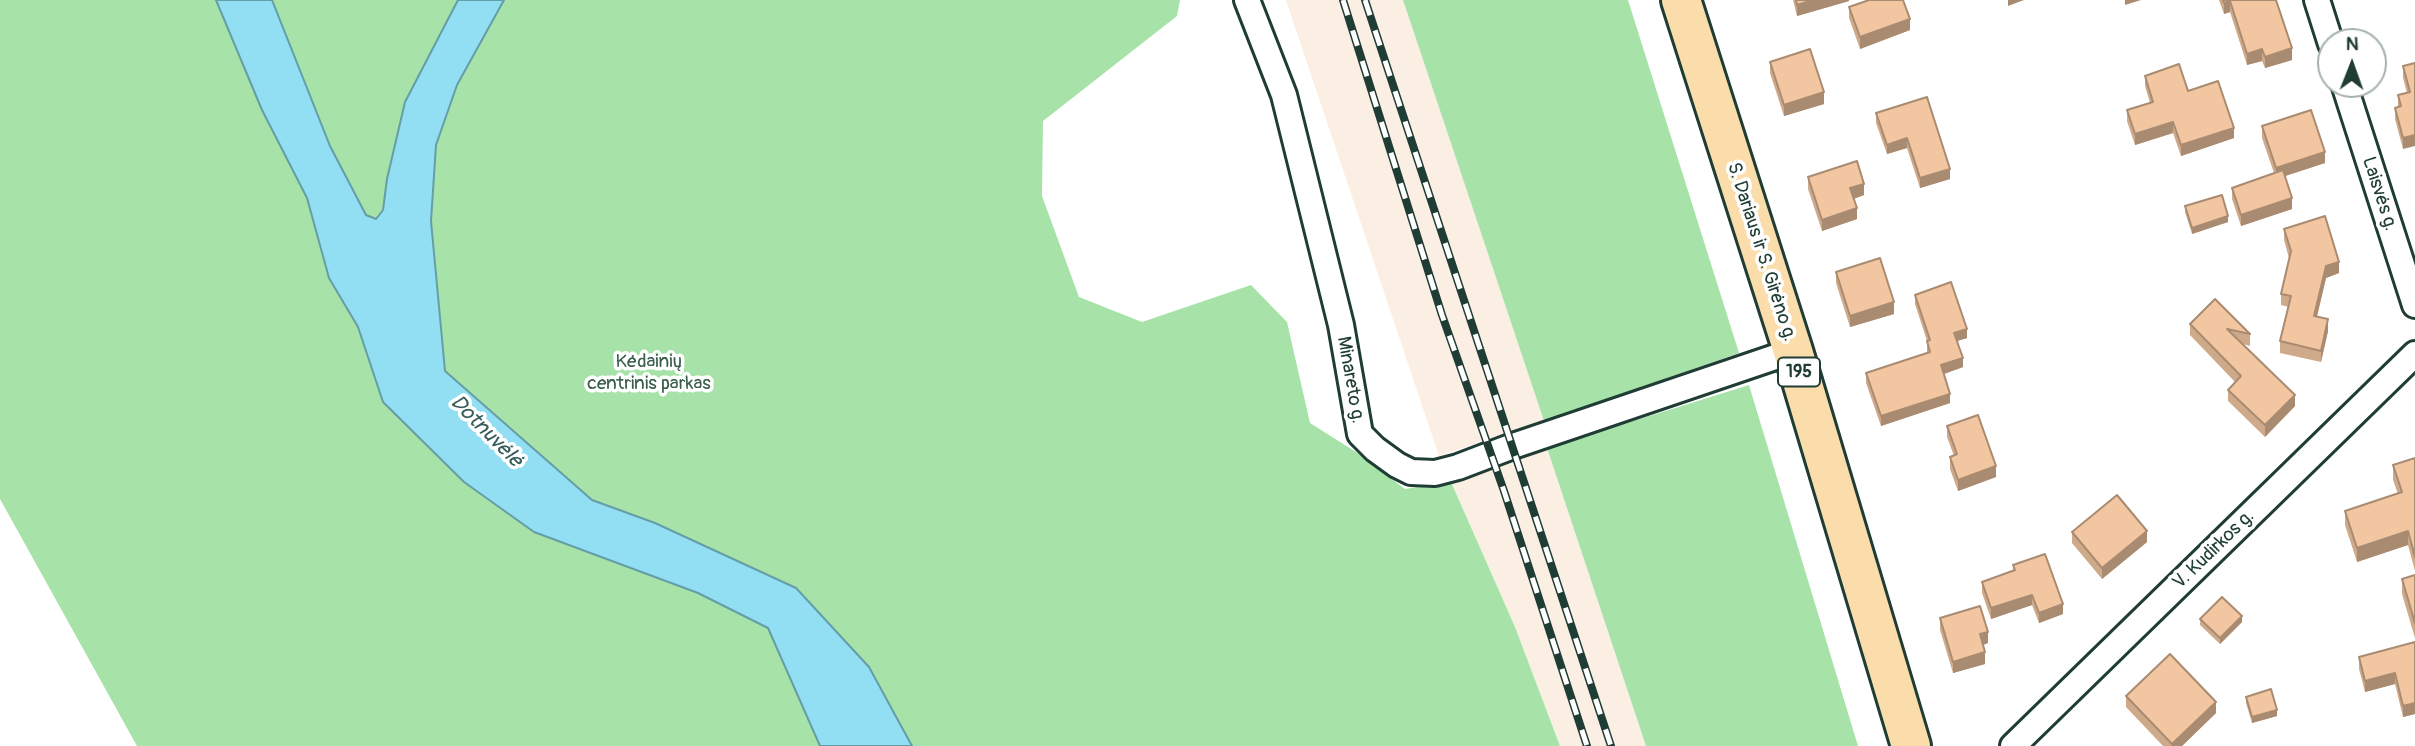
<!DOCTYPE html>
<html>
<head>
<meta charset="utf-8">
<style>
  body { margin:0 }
  #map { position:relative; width:2415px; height:746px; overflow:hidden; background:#fff; font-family:Pangolin,sans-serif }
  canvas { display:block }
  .north { position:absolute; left:2317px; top:28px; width:70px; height:70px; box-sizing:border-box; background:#fff; border:2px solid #a5b1ae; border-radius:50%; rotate:1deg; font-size:19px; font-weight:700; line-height:28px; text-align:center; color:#1f3d34 }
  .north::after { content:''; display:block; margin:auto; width:24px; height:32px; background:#1f3d34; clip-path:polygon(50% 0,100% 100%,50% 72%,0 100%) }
</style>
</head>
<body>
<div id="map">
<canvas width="2415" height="746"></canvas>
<div class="north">N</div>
</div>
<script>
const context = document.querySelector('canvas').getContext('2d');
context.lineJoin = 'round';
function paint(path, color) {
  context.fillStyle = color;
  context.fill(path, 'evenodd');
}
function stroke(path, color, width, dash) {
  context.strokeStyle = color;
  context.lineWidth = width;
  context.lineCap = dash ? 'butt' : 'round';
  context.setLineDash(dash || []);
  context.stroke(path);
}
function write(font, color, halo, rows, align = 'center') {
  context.font = font + ' Pangolin,sans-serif';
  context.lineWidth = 7;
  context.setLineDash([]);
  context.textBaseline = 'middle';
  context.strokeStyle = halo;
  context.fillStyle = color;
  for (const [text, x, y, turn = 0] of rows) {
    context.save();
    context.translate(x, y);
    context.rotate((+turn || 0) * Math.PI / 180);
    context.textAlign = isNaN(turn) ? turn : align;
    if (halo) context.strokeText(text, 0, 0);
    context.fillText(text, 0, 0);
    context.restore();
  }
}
paint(new Path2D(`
  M1286,0h117l141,421 -105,35z
  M1547,448l99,298h-86l-45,-119 -64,-145z`), '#fbeee3');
paint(new Path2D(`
  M0,0h1180l-3,16 -134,105 -1,75 37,101 63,25 109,-37 36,37 23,101 46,29 49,37 46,-7 64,145 45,119h-1423l-137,-247z
  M1403,0h225l111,353 -195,68z
  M1749,385l109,361h-212l-99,-298z`), '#a7e3a9');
const water = new Path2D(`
  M216,0h56l58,146 36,69 10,4 7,-9 4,-31 18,-77 53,-102h46l-47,85 -21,60 -5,76 14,150 147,129 63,23 141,65 73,79 43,79h-92l-52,-118 -70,-35 -164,-61 -70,-50 -81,-80 -25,-75 -29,-49 -22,-80 -45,-88z`);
paint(water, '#92def2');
stroke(water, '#649ea6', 2);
const minor = new Path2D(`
  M1247,0l37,95 57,230 19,109 15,15 22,16 14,7 24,1 23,-6 55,-21 280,-95
  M2317,0l14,44
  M2344,84l71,221
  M2013,746l402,-392`);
const primary = new Path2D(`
  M1681,0l112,351 118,395`);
stroke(minor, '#1f3d34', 30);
stroke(primary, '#1f3d34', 44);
stroke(minor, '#fff', 24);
stroke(primary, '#faddab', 38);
const rail = new Path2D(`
  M1343,0l99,315 62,176 83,255
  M1365,0l246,746`);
stroke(rail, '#1f3d34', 8);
stroke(rail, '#fff', 5, [16]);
paint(new Path2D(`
  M1793,0h56v1l-52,15z
  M2219,0h57l16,60 -27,8 -3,-7 -15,4 -17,-53 -6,2z
  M1849,7l61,23 -50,19 -11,-31z
  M1770,62l54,42 -40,12 -14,-43z
  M2415,63l-12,86 -8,-30v-11l3,-1v-12l9,-2 -4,-15v-12z
  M2145,76l43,15 46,47 -53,18 -8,-23 -38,12 -8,-24v-11l23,-7 -5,-17z
  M1876,113l74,56v10l-30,9 -13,-40 -20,6 -11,-31z
  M2262,126l63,37 -40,13 7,33 -51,17 -9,-27v-11l42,-15 -12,-35z
  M1808,177l56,18 -10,4 3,20 -35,12 -14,-42z
  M2185,206l43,16 -36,12 -7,-22z
  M2284,229l55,44 -13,5 -9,39 11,14 -7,31 -41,-9v-12l9,-34 -8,-2v-11l8,-36 -5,-18z
  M1836,272l58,42 -44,13 -14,-44z
  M1915,295l52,43 -10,3 6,26 -19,7 6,29 -69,23 -15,-43v-10l61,-20v-12l-12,-37z
  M2215,299l35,35v12l-7,-2 52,62 -30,31 -37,-36v-11l7,-8 -45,-47v-11z
  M1947,426l49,51 -38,14 -8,-22v-12l4,-1 -7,-19z
  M2415,458v113l-7,-26 -51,17 -12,-37v-14l53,-17 -5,-14v-15z
  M2072,532l75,10 -45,37 -30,-36z
  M2013,565l50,49 -24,9 -7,-18 -41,14 -9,-26v-11l31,-11z
  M2415,575v63l-13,-44v-15z
  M1940,618l48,25 -5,2 2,19 -32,9 -13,-43z
  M2200,619l42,3 -22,22 -20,-19z
  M2415,642v72l-12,3 -8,-33 -30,8 -6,-23v-12z
  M2126,696l90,17 -34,33h-19l-37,-39z
  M2246,697l31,19 -25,7 -6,-20z`), '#cfaa8a');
paint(new Path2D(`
  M1813,0h36v1l-52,15v-11z
  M2008,0h16l-16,6z
  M2125,0h16l-16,5z
  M2230,1v11l-6,2v-11z
  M1910,19v11l-50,19v-12z
  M2292,48v12l-27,8v-11z
  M2262,49v12l-15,4v-11z
  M1824,92v12l-40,12v-11z
  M2173,122v11l-38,12v-11z
  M2234,128v10l-53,18v-11z
  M2415,135v11l-12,3v-11z
  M1907,138v10l-20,6v-9z
  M2325,152v11l-49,16v-11z
  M1950,169v10l-30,9v-10z
  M1864,184v11l-14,5v-12z
  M2292,198v11l-51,17v-11z
  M1857,208v11l-35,12v-11z
  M2228,216v6l-36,12v-6z
  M2339,262v11l-13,5 -12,50v-12l12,-50z
  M1894,302v12l-44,13v-11z
  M2328,319v12l-7,31v-11z
  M1967,329v9l-13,4v-9z
  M1963,358v9l-22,8v-10z
  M1950,394v9l-69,23v-10z
  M2295,395v11l-30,31v-12z
  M1996,466v11l-38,14v-11z
  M2147,531v11l-45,37v-11z
  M2408,531v14l-51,17v-14z
  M2032,595v10l-41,14v-11z
  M2063,604v10l-24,9v-10z
  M2242,616v6l-22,22v-6z
  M1988,632v11l-8,3v-12z
  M1985,652v12l-32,9v-11z
  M2395,673v11l-30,8v-11z
  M2216,702v11l-34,33h-10v-2z
  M2415,703v11l-12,3v-11z
  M2277,710v6l-25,7v-6z`), '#a98b71');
const building = new Path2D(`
  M1796,0h17l-16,5z
  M1869,0h34l7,19 -50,18 -11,-30z
  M2223,0h53l16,48 -27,9 -3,-8 -15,5 -17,-53 -6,2z
  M1810,49l14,43 -40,13 -14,-43z
  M2415,63v72l-12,3 -8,-30 6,-2 -3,-11 12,-3 -7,-26z
  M2179,64l9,27 30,-10 16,47 -53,17 -8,-23 -38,12 -8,-24 26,-8 -8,-26z
  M1927,97l23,72 -30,9 -13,-40 -20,7 -11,-32z
  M2311,110l14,42 -49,16 -14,-42z
  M1857,161l7,23 -14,4 7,20 -35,12 -14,-43z
  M2283,170l9,28 -51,17 -9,-27z
  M2222,195l6,21 -36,12 -7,-22z
  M2325,216l14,46 -13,4 -12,50 14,3 -7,32 -41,-10 11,-45 -10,-2 10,-43 -7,-22z
  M1880,258l14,44 -44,14 -14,-44z
  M1951,282l16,47 -13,4 9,25 -22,7 9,29 -69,22 -15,-43 64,-21 -3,-11 3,-1 -15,-45z
  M2215,299l35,35 -23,-5 68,66 -30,30 -37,-35 13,-14 -51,-52z
  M1978,415l18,51 -38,14 -8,-23 7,-3 -10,-28z
  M2415,458v99l-7,-26 -51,17 -12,-37 57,-19 -9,-27z
  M2117,495l30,36 -45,37 -30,-36z
  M2045,554l18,50 -24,9 -7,-18 -41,13 -9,-26 33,-12 -2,-5z
  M2415,575v48l-13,-44z
  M2222,597l20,19 -22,22 -20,-19z
  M1980,606l8,26 -8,2 5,18 -32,10 -13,-44z
  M2415,642v61l-12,3 -8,-33 -30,8 -6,-24z
  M2170,654l46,48 -44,42 -46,-48z
  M2271,689l6,21 -25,7 -6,-20z`);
paint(building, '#f1c6a1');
stroke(building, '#a98b71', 2);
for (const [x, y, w] of [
  [1799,372,42]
]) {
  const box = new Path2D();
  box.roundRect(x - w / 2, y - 14.5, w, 29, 5);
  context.fillStyle = '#fff';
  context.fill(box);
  stroke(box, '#1f3d34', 2);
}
write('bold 18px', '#1f3d34', null, [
  ["195",1799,372]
]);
write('19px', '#1f3d34', '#fff', [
  ["Laisvės g.",2379,194,72],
  ["S. Dariaus ir S. Girėno g.",1761,252,72],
  ["Minareto g.",1350,380,80],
  ["V. Kudirkos g.",2214,550,-44]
]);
write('19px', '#3a5e4b', '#fff', [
  ["Kėdainių",649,362],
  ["centrinis parkas",649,384]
]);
write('italic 21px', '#365d5a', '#fff', [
  ["Dotnuvėlė",486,432,45]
]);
</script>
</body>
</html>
